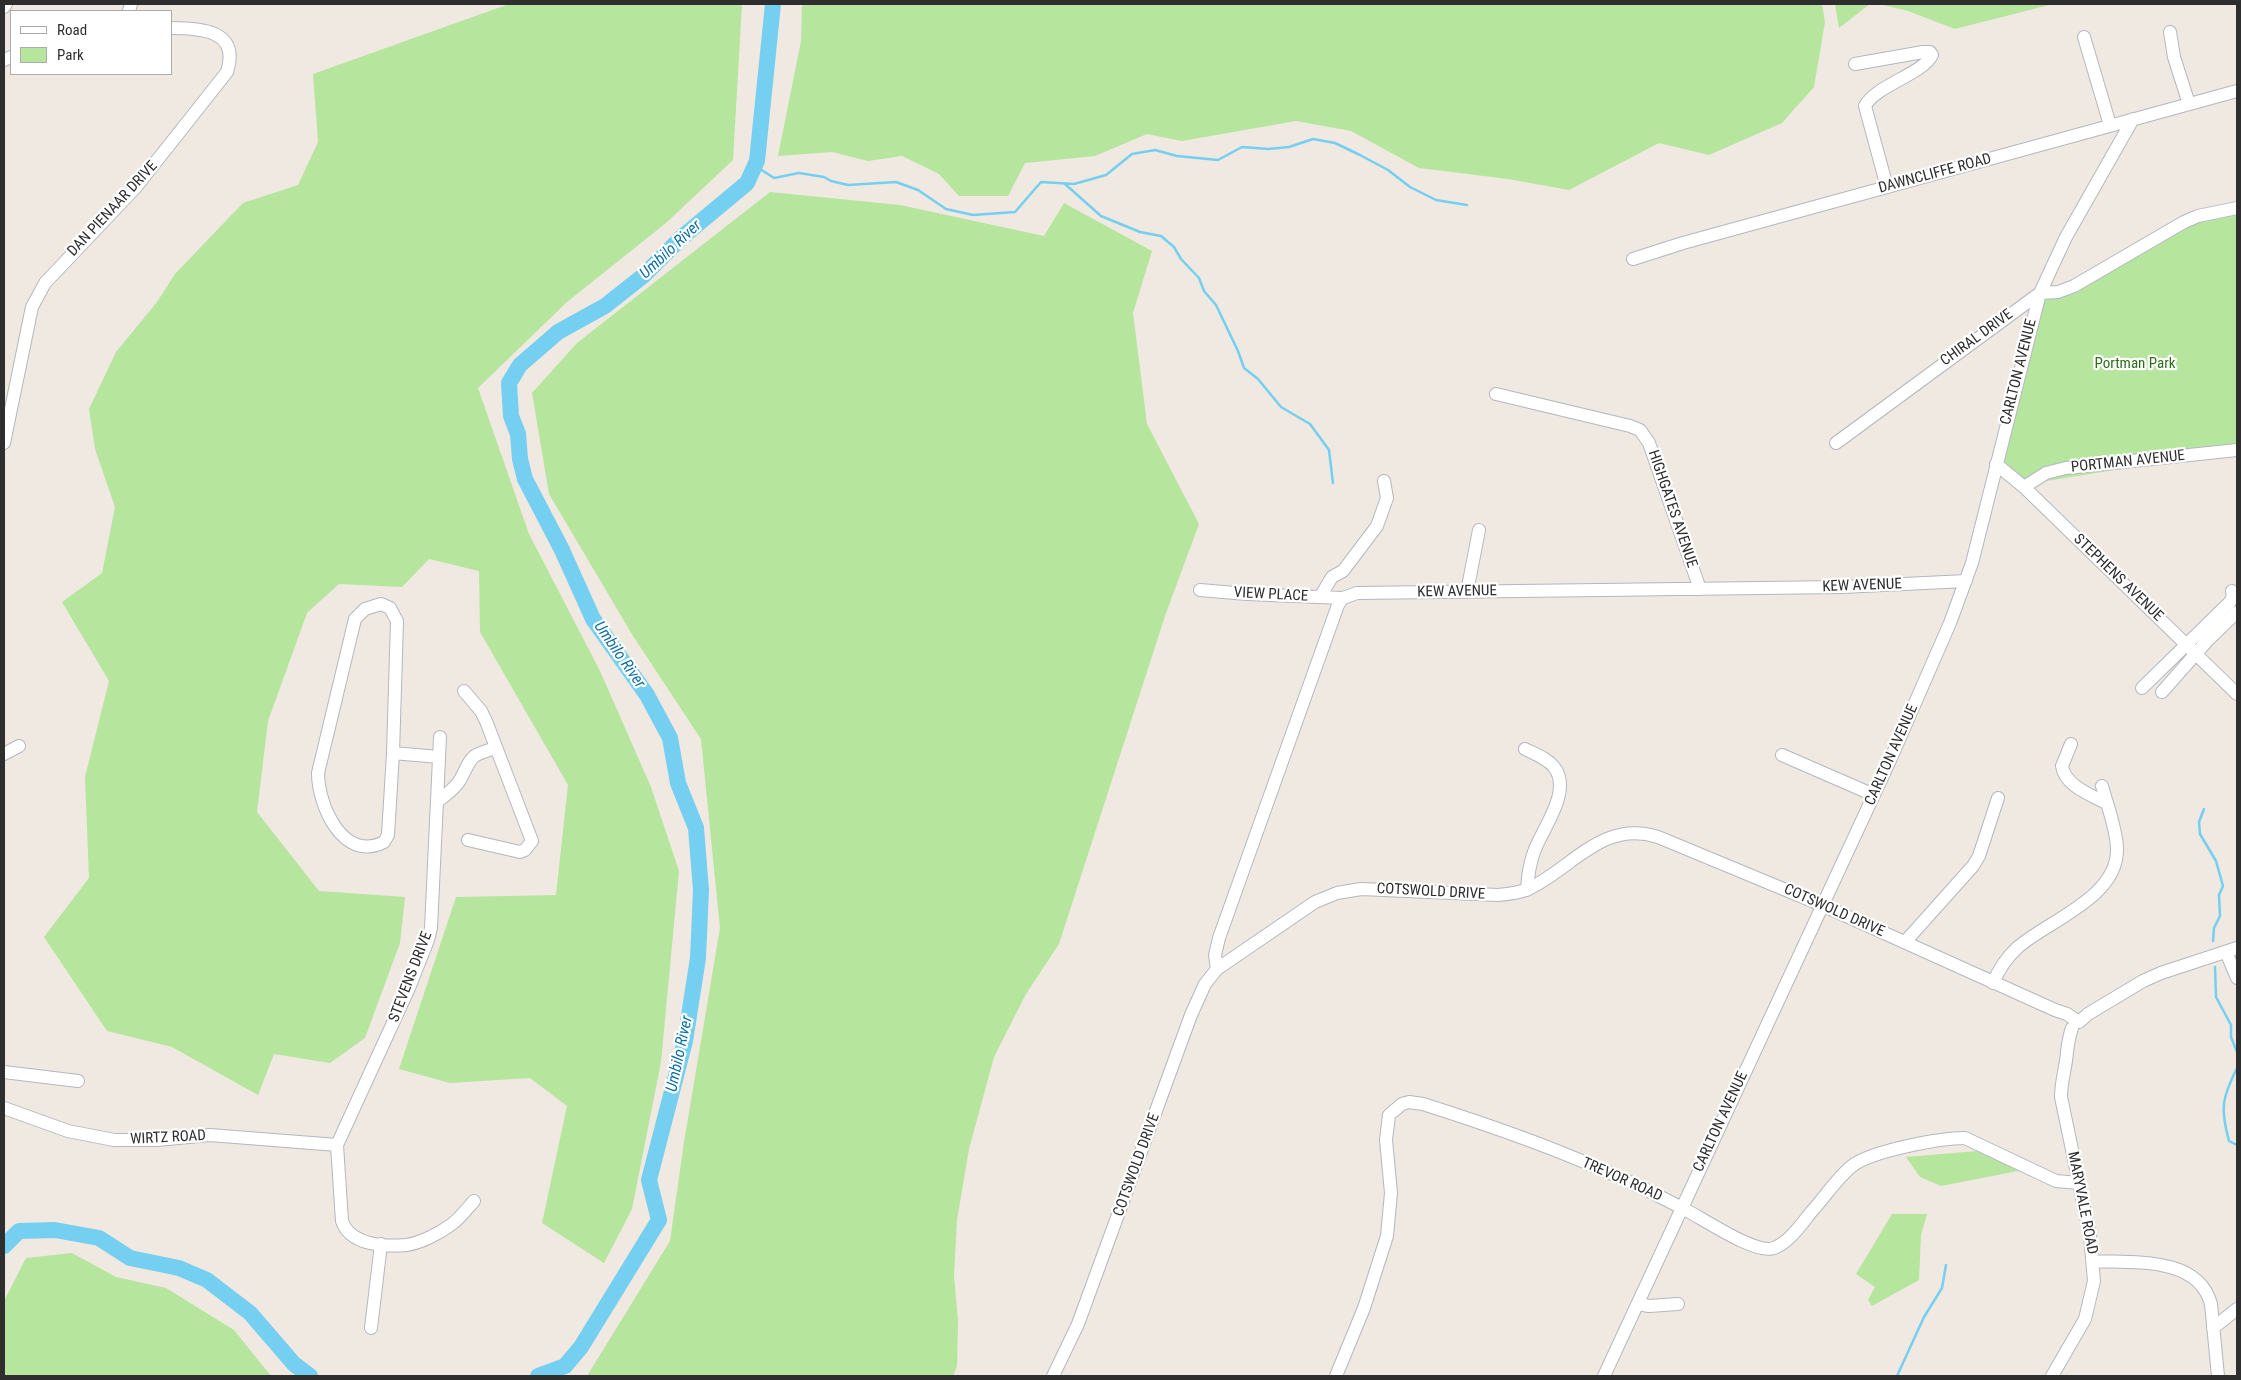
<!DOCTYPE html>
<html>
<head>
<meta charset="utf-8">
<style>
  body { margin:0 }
  #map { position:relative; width:2241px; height:1380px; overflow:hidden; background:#efe9e1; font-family:"Roboto Condensed",sans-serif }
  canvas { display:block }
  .frame { position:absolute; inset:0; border:5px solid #2e2e2e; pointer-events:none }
  .legend { position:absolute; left:10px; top:10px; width:162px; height:65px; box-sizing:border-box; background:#fff; border:1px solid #ababab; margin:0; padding:6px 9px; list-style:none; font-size:15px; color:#2e2e2e }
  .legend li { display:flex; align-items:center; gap:10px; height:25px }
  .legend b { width:25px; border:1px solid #ababab }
</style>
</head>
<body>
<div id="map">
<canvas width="2241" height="1380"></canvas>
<div class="frame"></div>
<ul class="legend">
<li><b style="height:6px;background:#fff"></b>Road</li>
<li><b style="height:14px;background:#b6e59e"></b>Park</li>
</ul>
</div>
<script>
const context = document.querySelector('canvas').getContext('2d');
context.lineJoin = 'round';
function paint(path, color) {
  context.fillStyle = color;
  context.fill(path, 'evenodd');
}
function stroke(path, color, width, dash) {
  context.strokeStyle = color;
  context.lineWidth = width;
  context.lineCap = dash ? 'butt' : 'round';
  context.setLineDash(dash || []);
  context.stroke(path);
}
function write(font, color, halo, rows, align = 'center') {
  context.font = font + ' "Roboto Condensed",sans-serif';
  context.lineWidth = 4.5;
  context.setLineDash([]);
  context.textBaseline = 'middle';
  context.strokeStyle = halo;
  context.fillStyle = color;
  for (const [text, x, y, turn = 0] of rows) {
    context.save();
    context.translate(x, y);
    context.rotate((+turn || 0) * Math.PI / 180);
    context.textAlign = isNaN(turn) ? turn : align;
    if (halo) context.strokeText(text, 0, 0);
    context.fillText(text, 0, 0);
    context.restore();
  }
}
paint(new Path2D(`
  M509,4h233l-9,156 -67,63 -99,79 -89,86 51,146 71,137 51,116 28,84 -18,191 -29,147 -28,54 -62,-40 25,-117 -37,-28 -80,5 -51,-14 57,-172 100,-2 12,-110 -88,-153 -1,-61 -50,-12 -27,28 -63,-3 -32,29 -39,108 -11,91 62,79 86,6 -5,46 -35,95 -35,25 -56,-9 -16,41 -86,-48 -65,-16 -63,-94 45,-59 -4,-101 24,-96 -47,-79 40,-29 13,-66 -20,-58 -6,-40 27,-57 41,-50 18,-28 68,-71 55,-18 20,-43 -5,-68z
  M802,4h1020l3,18 -11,65 -32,36 -73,32 -50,-12 -90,47 -61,-11 -89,-11 -68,-37 -55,-10 -114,20 -35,-7 -52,22 -70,7 -17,33h-49l-20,-22 -37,-18 -34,5 -36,-9 -54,4 23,-115z
  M1835,4h35l-31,24z
  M1879,4h174l-98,25 -47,-18z
  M770,192l130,13 144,31 20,-33 88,48 -19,62 14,111 52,100 -34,92 -106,328 -33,50 -32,63 -25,92 -12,71 -3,55 4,47 -1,44 -4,10h-366l83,-135 14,-99 36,-214 -19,-189 -68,-103 -84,-142 -17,-101 45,-50z
  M2237,213v237l-209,34 -27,-17 44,-173 153,-78z
  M1977,1151l46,19 -82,16 -21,-9 -14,-20z
  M1892,1214h35l-6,21 -2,45 -47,26 -4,-6 7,-13 -19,-13z
  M72,1253l44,24 50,11 68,42 37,46h-267v-75l22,-43z`), '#b6e59e');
stroke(new Path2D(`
  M753,171l7,-2 14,9 25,-5 25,4 7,4 17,4 48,-3 22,8 28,19 27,6 42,-3 26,-30 33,2 32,-9 26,-21 23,-4 22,6 41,4 24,-13 26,2 21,-2 24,-8 22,4 25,12 28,15 22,17 26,13 31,5
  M1065,184l36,32 39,16 21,4 13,11 7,12 18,19 5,13 12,14 22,46 6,17 14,11 23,28 29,17 19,26 4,33
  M2204,809l-5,13 1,12 16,27 7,25 -4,9 1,21 -6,12 -1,13
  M2215,967l1,30 15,28v12l6,15
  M2237,1068c-15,30 -17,40 -8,73l8,4
  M1897,1376l27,-59 18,-29 4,-23`), '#75cff0', 2.5);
stroke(new Path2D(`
  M4,1246l15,-15 36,-1 44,8 31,20 49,10 28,12 43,33 44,51 16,12
  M538,1376l27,-10 16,-19 78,-127 -10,-40 36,-139 13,-83 3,-68 -5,-62 -18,-45 -8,-45 -23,-43 -54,-76 -31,-69 -37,-71 -5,-20 -2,-25 -7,-18 -2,-33 11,-18 38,-33 47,-26 38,-30 38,-38 66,-55 10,-22 16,-157`), '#75cff0', 16);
const minor = new Path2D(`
  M4,7l2,-3
  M129,11l2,-7
  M2170,32l4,25 15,47
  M2084,37l26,88
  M4,60l7,-3
  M1855,64l68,-12h7l2,3c-9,19 -56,30 -67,51l22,81
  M1633,259l50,-16 554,-152
  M1496,394l134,32 10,4 9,13 51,146
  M4,443l28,-136 13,-24 91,-96 91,-115c13,-42 -26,-44 -56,-44
  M1836,443l204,-150 18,-1 16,-6 110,-64 14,-6 39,-8
  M1996,464l28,23 213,207
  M2024,487l22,-14 20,-5 171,-18
  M1200,590l47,4 96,4
  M1467,592l12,-62
  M1320,597l12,-20 11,-6 34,-45 10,-28 -3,-17
  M381,604l9,4 7,13 -4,132 -5,82 -4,7c-41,21 -66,-37 -66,-69l37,-154 10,-10z
  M2142,688l88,-86 3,-6 -1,-5
  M464,691l17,20 5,10 46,120 -7,9 -5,2 -52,-12
  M2162,692l45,-51 30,-29
  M440,737l-9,191 -3,12 -19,48 -72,157 5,76c8,24 42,26 64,24 15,-2 34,-12 46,-21 8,-6 15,-15 22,-23
  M2071,744l-9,22c3,20 29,29 44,37
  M1525,749c10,5 22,9 29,18 19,24 -12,62 -20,85 -5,13 -6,24 -7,38
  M393,753l46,4
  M4,754l15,-8
  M1782,755l92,40
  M437,802c8,-7 18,-13 23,-22 13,-24 8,-24 36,-32
  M1905,942l68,-76 6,-10 19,-58
  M2226,952l11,26
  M1217,969l-2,-14 4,-17 119,-333 5,-7 14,-5 485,-6 124,-6
  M1993,983c6,-14 13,-25 24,-35 30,-27 101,-50 100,-99 0,-18 -10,-45 -15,-63
  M2079,1022l9,-8 55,-33 18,-8 76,-25
  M4,1072l74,9
  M4,1108l64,23 46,9h43l53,-5 127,10
  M2093,1261c40,2 105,-5 118,43l7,72
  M1638,1304l11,2 29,-2
  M371,1328l10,-84
  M2213,1328l24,-19
  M1053,1376l25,-52 113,-309 14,-31 12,-15 98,-67 22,-9 24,-4 137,6c11,-1 21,-2 30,-6 44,-20 74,-70 130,-52l164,68 233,105 12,4 10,7
  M1336,1376l28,-68 23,-72 4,-43 -5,-53 3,-25 13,-11 7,-2 14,2c88,28 177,60 259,104 19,9 73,47 92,40 16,-6 28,-25 38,-37 13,-14 25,-33 40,-45 19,-15 88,-28 113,-28l91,43 23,2
  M1604,1376l287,-618 59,-135 22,-60 68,-270 26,-56 67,-118
  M2052,1376l33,-57 9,-38 -4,-45 -29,-139c0,-17 5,-29 6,-45 1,-9 2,-15 5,-24`);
stroke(minor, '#b4b7c1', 14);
stroke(minor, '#fff', 12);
write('15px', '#2e2e2e', '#fff', [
  ["DAWNCLIFFE ROAD",1935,174,-15],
  ["DAN PIENAAR DRIVE",113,209,-47],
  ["CHIRAL DRIVE",1977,338,-36],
  ["CARLTON AVENUE",2019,372,-76],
  ["PORTMAN AVENUE",2128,462,-6],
  ["HIGHGATES AVENUE",1672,509,71],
  ["STEPHENS AVENUE",2118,578,44],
  ["KEW AVENUE",1862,586,-2],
  ["KEW AVENUE",1457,592,-1],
  ["VIEW PLACE",1271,595,3],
  ["CARLTON AVENUE",1892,755,-66],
  ["COTSWOLD DRIVE",1431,892,3],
  ["COTSWOLD DRIVE",1834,911,24],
  ["STEVENS DRIVE",411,977,-69],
  ["CARLTON AVENUE",1721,1122,-65],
  ["WIRTZ ROAD",168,1138,-3],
  ["COTSWOLD DRIVE",1137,1165,-70],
  ["TREVOR ROAD",1622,1180,24],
  ["MARYVALE ROAD",2082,1203,79]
]);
write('15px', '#2c6e1b', '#fff', [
  ["Portman Park",2135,364]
]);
write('italic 16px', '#0d6fa3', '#fff', [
  ["Umbilo River",671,250,-43],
  ["Umbilo River",619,655,55],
  ["Umbilo River",680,1054,-78]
]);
</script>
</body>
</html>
